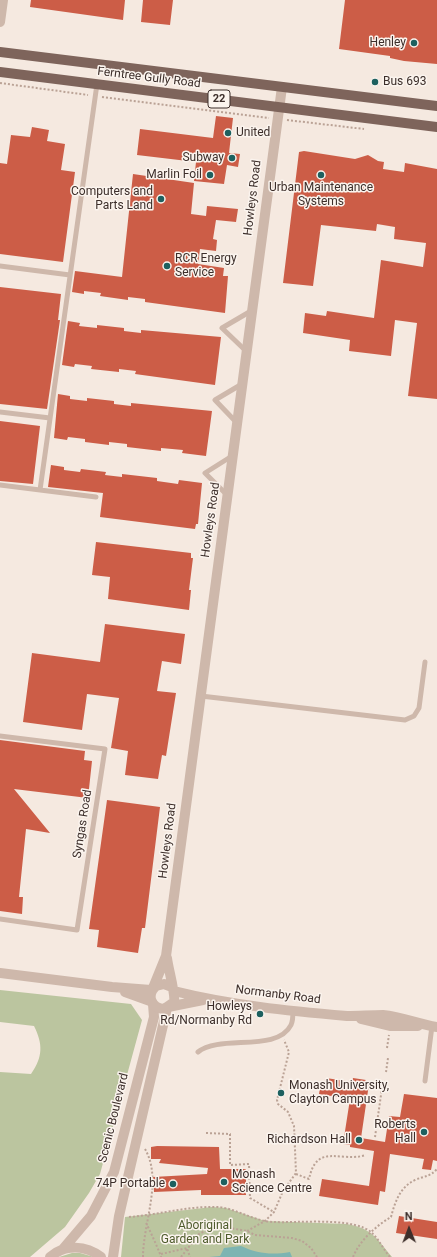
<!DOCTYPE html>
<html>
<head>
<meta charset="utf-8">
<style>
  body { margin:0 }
  #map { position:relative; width:437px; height:1257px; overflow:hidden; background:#f5e9e0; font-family:Roboto,sans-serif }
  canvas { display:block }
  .north { position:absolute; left:389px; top:1209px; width:40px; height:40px; -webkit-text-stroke:3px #fbf4ee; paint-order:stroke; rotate:359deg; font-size:11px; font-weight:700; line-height:16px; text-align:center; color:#3c2e2a }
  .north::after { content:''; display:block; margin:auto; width:14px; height:18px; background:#3c2e2a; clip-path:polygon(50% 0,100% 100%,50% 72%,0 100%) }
</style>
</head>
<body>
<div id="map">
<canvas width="437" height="1257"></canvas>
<div class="north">N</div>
</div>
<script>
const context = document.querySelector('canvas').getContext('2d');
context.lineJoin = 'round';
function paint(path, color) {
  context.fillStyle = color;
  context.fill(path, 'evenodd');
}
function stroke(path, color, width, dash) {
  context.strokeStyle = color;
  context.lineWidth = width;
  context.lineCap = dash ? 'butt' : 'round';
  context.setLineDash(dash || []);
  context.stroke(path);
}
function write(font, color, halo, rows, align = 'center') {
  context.font = font + ' Roboto,sans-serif';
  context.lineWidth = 3;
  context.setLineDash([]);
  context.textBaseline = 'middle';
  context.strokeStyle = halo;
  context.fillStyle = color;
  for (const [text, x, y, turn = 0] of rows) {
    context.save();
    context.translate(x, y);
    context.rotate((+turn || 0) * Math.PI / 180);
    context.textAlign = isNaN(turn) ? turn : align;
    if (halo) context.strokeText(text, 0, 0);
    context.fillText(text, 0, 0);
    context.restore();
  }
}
paint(new Path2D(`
  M0,990l131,14 11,16 -42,154 -11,19 -24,34 -35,30h-30v-185l31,2c12,-17 12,-30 3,-48l-34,-4z
  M212,1207l14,1 39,13 82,3c26,5 29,14 45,33h-271l4,-40z
  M72,1253h8l14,4h-35z`), '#bbc59f');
paint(new Path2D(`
  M241,1246c17,8 31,9 49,6l2,5h-83l11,-1 4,-8z`), '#7db4b2');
paint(new Path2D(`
  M31,0h94l-2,20 -93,-13z
  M143,0h30l-3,25 -29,-3z
  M345,0h92v64l-33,-3 -14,-3v-2l-51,-7z
  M216,116l17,2 -4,35 11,1 -2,13 -11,-2 -3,19 -30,-3 2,-19 -59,-7 3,-26 73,9z
  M32,127l17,3 -2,11 18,3 -4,26 14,2 -12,90 -63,-8v-91l7,1 4,-29 19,2z
  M304,151l51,8 13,-4 10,6 6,1 -1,7 21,3 1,-9 32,6v230l-29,-3 9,-73 -22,-3 -4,36 -42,-5 1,-11 -47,-7 2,-20 21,3 1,-5 47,7 7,-58 42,7 3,-24 -32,-4 1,-12 -18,-3 -1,7 -55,-6 -8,61 -30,-3 16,-131z
  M133,174l61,9 -3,31 15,2 1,-10 31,3 -2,13 -20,-2 -3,19 4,1 -1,11 -16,-2 -2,15 26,4 -1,8h5l-3,37 -80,-11v-3l-17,-2v3l-28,-4 1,-3 -17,-2v3l-12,-2 3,-21 47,6z
  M0,287l61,7 -3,26h2l-13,89 -47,-5z
  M68,321l12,2 -1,3 18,2v-3l27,3v3l17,2v-3l80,7 -6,48 -80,-11 1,-3 -17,-2v3l-28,-3 1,-3 -17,-2 -1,3 -12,-2z
  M58,394l12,2v3l17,2v-3l27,3v3l17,2v-3l81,8 -6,45 -24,-3 1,-3 -22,-2v3l-34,-4v-3l-18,-2v3l-24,-3v-3l-17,-2 -1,3 -13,-2z
  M0,421l40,5 -7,58 -33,-3z
  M51,465l13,2v3l16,2 1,-3 25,3 -1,3 17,2v-3l35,4v3l21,3 1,-4 23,3 -4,41h-2l-1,5 -95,-12 3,-24 -55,-6z
  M96,542l95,11v5h2l-4,32h2l-2,20 -81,-11 2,-22 -18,-2z
  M105,624l80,10 -4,30 -19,-3 -5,30 19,2 -10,63 -4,-1 -4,24 -33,-4 3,-24 -17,-3 8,-50 -32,-4 -5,36 -59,-8 9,-69 68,9z
  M0,740l85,11 -1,9 8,1 -4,37 -74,-9 36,44 -24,-4 -7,68h4l-1,17 -22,-3z
  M107,800l53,7 -15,121h-3l-4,25 -41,-6 2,-17 -10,-1z
  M326,1078l26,4 1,-4 13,2 -1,3 4,1 -8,54 24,4 4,-26 11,1 4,-23 33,4v63l-4,-1 -2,10 -9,-1 2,-10 -34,-5 -5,38 -5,-1 -2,14 -59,-9 3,-17 47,7 5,-35 -24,-4v-2l-7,-1 7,-45 -31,-5 2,-12 4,1z
  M157,1146l62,1 1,22h26v26h-45v-5l-47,2 -1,-15 54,-3 1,-6 -49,-5 2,-4h-10v-12z
  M399,1216l38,6v17l-41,-6z`), '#cc5d47');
stroke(new Path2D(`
  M0,83l88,12
  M102,97l167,21
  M287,120l77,9
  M387,1048l2,-13
  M386,1072l2,-14
  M206,1133l24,1v31l19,-1 1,34 24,14
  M375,1137l8,-56
  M296,1174l13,5c8,-37 31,-16 57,-24
  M129,1217c29,-2 58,-11 88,-10 19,1 36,14 56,15 24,1 69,-4 91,6 13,5 17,19 26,29
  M146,1223c2,3 15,32 15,34
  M247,1231l18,-10 9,-9 9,-21 13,-18 -2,-47 -6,-14 -10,-8 -1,-4 12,-48 -5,-12
  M161,1254l26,-6 3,9
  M143,1257c0,-34 20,-77 2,-108
  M181,1257l18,-23 12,-6 13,-1 23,4 8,4 37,3 10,3 9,7 6,9
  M353,1257c7,-17 23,-31 38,-40 4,-15 9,-30 24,-37 9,-4 15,-3 22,-11`), '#baa295', 2, [2, 2]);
stroke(new Path2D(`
  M0,266l70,9
  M246,351l-24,-23 29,-17
  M0,412l50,6
  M237,423l-22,-23 27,-16
  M0,485l96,12
  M40,490l57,-406
  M227,495l-22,-22 27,-17
  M201,696l204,24 9,-4 5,-8 6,-46
  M0,736l105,13 -28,181 -77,-11
  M198,1052c22,-18 79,1 93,-27 2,-4 2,-10 2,-15
  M425,1081l7,-55`), '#ceb8ab', 5);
stroke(new Path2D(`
  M0,22l3,-22
  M63,1249l28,-33 23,-44 40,-155 -1,-13
  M50,1257c15,-13 36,-12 51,0
  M113,1257l6,-41 48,-208`), '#ceb8ab', 10);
stroke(new Path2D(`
  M167,958c1,10 9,37 7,44l-10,7c-13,-1 -18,-14 -8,-23l8,-2 8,3
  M0,973l112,14 39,3
  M153,988l13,-32 116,-869
  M174,991c56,14 115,20 173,25 12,0 24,-1 36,-1 19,2 36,9 54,12
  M125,992l25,9
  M168,1007l35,-7
  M361,1019l29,7h28`), '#ceb8ab', 10);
stroke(new Path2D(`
  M0,52l437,54
  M0,72l437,55`), '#7e645b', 10);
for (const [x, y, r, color] of [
  [414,43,4,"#1d605f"],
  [375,82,4,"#1d605f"],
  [228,133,4,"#1d605f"],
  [232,158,4,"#1d605f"],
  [210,175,4,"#1d605f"],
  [321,175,4,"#1d605f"],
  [161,199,4,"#1d605f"],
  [167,266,4,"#1d605f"],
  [260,1014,4,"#1d605f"],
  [281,1093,4,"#1d605f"],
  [424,1132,4,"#1d605f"],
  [359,1140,4,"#1d605f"],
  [224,1182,4,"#1d605f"],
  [173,1184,4,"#1d605f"]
]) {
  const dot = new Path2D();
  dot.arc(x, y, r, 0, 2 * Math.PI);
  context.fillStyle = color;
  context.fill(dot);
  stroke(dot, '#fbf4ee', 1.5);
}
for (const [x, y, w] of [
  [219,99,22]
]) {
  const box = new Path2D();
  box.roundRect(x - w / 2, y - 9, w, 18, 3);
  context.fillStyle = '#fbf4ee';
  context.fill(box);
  stroke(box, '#3c2e2a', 1);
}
write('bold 11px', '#3c2e2a', null, [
  ["22",219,99]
]);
write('12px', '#3c2e2a', '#fbf4ee', [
  ["Henley",406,43],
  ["Bus 693",383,82,"left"],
  ["United",236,133,"left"],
  ["Subway",224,158],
  ["Marlin Foil",202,175],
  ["Urban Maintenance",321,188,"center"],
  ["Systems",321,202,"center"],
  ["Computers and",153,192],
  ["Parts Land",153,206],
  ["RCR Energy",175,259,"left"],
  ["Service",175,273,"left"],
  ["Howleys",252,1007],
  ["Rd/Normanby Rd",252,1021],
  ["Monash University,",289,1086,"left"],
  ["Clayton Campus",289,1100,"left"],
  ["Roberts",416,1125],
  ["Hall",416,1139],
  ["Richardson Hall",351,1140],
  ["Monash",232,1175,"left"],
  ["Science Centre",232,1189,"left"],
  ["74P Portable",165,1184]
], 'right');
write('12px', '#3c2e2a', '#fbf4ee', [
  ["Ferntree Gully Road",149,78,7],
  ["Howleys Road",253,198,-83],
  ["Howleys Road",211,520,-82],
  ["Syngas Road",83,824,-81],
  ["Howleys Road",168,841,-83],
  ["Normanby Road",278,995,7],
  ["Scenic Boulevard",114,1118,-76]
]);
write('12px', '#4e5b2c', '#fbf4ee', [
  ["Aboriginal",205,1226],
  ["Garden and Park",205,1240]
]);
</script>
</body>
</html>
